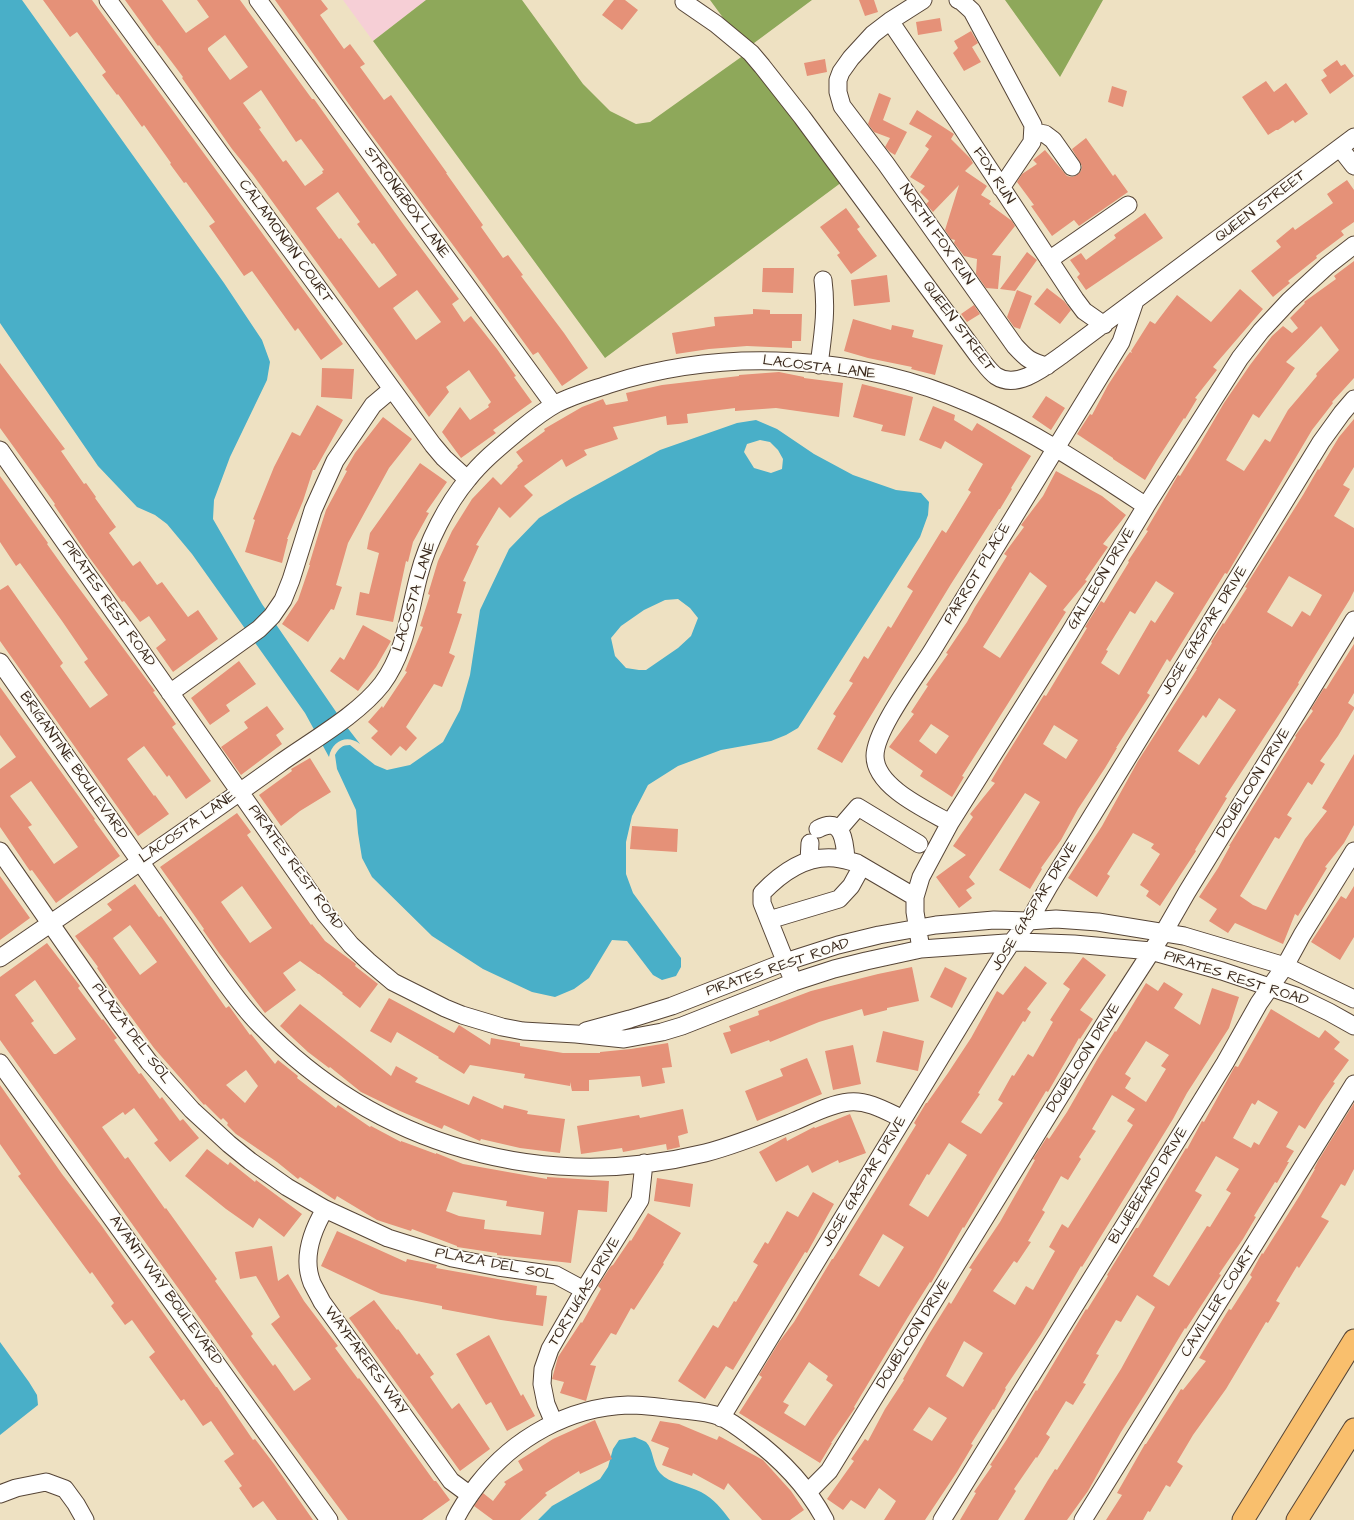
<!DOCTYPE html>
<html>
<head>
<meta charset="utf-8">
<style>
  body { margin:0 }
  canvas { display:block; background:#eee1c2 }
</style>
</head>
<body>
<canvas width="1354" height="1520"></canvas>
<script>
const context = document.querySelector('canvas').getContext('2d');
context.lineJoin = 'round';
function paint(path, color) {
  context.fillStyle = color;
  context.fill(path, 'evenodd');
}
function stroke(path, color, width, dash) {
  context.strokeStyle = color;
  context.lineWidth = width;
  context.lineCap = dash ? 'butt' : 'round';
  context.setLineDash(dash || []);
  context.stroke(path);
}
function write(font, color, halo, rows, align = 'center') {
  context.font = font + ' "Architects Daughter",sans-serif';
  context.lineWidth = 3.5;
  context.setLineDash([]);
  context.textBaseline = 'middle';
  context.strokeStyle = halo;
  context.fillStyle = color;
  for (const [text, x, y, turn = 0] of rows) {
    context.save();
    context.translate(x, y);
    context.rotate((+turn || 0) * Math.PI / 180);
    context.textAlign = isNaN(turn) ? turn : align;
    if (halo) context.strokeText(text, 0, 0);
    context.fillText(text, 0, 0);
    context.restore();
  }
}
paint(new Path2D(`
  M343,0h83l-53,41z`), '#f6cfd6');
paint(new Path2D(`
  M426,0h96l61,84 27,27 26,13 14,-2 94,-67 98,127 -237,176 -232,-317z
  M710,0h102l-66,49z
  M1005,0h98l-43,77z`), '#8ea85a');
paint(new Path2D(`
  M0,0h22l202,283 38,57 8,22 -3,18 -37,77 -16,43 -1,19 49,85 81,118 17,22c-13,-10 -28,-3 -31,13l-24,-44 -113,-159 -25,-30 -12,-9 -18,-8 -39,-41 -98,-143z
  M756,420l21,9 37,25 39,21 43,15 25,3 8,9 -1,13 -8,22 -122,191 -12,7 -15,6 -50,9 -43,16 -30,19 -16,31 -6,26v32l7,19 48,65v9l-5,9 -14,4 -9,-5 -26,-34 -15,-1 -23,38 -15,11 -19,8 -23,-5 -49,-23 -51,-33 -60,-59 -10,-19 -4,-25 -2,-23 -19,-41 -2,-14c4,-7 7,-10 15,-10l25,20 12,5 23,-5 33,-23 17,-32 10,-35 10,-65 29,-61 30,-31 33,-20 88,-48 77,-27zM760,440l10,2 8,8 5,9 -1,10 -11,4 -17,-5 -10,-16 3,-8zM678,599l12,9 8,10 -7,18 -13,12 -32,22h-7l-13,-2 -11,-12 -4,-18 10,-12 23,-16 21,-10z
  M0,1342l29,40 8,13 1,10 -38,30z
  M635,1437c3,2 8,3 11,5 8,8 6,22 14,31 10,11 28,12 41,19 13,7 21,17 29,28h-192l14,-14 48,-27 8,-12 5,-18 6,-9z`), '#49afc8');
paint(new Path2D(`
  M43,0h49l251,344 -22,16 -23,-32 -3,3 -43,-60 -8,5 -35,-50 6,-4 -29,-40 -2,1 -14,-19 1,-1 -27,-38 -2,2 -24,-33 -1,1 -15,-20 4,-3 -29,-40 -7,5z
  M125,0h37l24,33 23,-16 -12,-17h43l72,99h2l92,129 53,71 -7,5 12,18 7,-6 26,33 19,27 -2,1 18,25 -39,28 3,3 -35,25 -19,-26 18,-25 10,13 19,-13 -1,-2 3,-3 -22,-32 -23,17 3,5 -20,25 -176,-242 -21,-26 -50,-71 1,-1 -24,-32 -1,1zM225,35l23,32 -18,13 -22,-30v-2zM261,90l35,52 5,-3 23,31 -2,1 1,2 -18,13 -19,-26 -3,2 -24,-33 2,-1 -18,-25zM338,192l22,30 -3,2 15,20 2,-1 23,32 -18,13 -38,-50 -2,1 -23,-31zM417,290l24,32 -25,18 -23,-32z
  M275,0h46l7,9 -8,6 24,34 6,-5 15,20 -5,3 24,33 7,-5 56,78h-1l37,52 -2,2 22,31 5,-3 15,20 -2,1 43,57 24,35 -26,18 -24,-34 -5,3 -60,-83 -120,-162z
  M614,0h11l13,10 -16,20 -20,-15z
  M859,0h15l4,12 -13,4z
  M940,18l2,13 -24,4 -2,-13z
  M971,31l7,12 -6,4 9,15 -17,9 -11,-18 5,-5 -4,-7z
  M825,59l2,13 -20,4 -3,-13z
  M1337,60l4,6 4,-2 9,12 -24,18 -9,-14 6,-4 -4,-6z
  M1266,81l8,11 12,-9 22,31 -13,9 -2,-3 -15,10h-2l-8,5 -26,-38z
  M1112,86l15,5 -4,16 -15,-5z
  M879,93l12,5 -8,22 24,12 -12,23 -5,-3 -5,-5 5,-9 -16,-6 -6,-8z
  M917,110l37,24 -3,5 19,19 3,5 -8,8 22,15 -6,9 10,6 -2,3 23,17 3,5 -23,29 9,1 -3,33 -12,-1 -10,-14 1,-15 -13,-3 -10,-13 1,-3 -4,-1 -6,-9 14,-45 -26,27 -7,-8 3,-3 -9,-9 5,-6 -15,-9 19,-28 -4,-3 7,-10 -23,-12z
  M1086,138l27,38 2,-2 13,18 -49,34 -5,-6 -22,16 -21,-30 3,-1 -17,-23 5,-8 15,-10 -4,-4 12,-10 22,26 5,1 5,-2 4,-4 1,-5 -10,-17z
  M1347,180l7,10v32l-13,9 3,4 -28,21 1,2 -29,23 2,2 -17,14 -22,-26 30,-24 -5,-6 17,-14 2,3 38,-27 -6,-9z
  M846,208l14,19 -3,2 20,27 -26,18 -14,-19 3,-2 -20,-26z
  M1145,213l18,25 -77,52 -9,-13 3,-3 -10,-14 11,-7 5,7 30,-22 -2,-3z
  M1027,252l10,8 -22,31 -15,-2z
  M1354,261v117l-22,24 1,1 -21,27 -85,144 -2,-1 -55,89 -3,-3 -20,34 3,2 -34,53h1l-12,20 -27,41 -17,31 -20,28 1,1 -12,20 -31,-19 41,-68 -15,-9 -56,84 6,7 -9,6 6,8 -13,10 -23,-31 30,-22 -13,-9 20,-29 -3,-3 25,-31 -4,-2 13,-22 40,-64 2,1 41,-68 -2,-1 16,-26 3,2 25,-41 -1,-1 20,-30 -2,-1 13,-22 19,-33 2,1 20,-32 24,-41 26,-38 22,-29 11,-10 9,7 6,-5 -8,-10 15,-15 -1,-1 32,-23 -2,-3zM1321,326l18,24 -23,24 1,2 -29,34 -18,32 -5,-3 -21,32 -18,-11 27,-46 6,4 36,-50 -9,-6zM1156,581l18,12 -19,30 -4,-3 -32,55 -18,-12 7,-12 -2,-1 24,-39 5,3zM1054,725l24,15 -12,19 -23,-15z
  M763,268h31l-1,25 -31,-1z
  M887,275l3,27 -36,4 -3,-26z
  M1047,288l17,13 7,9 -11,14 -26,-20z
  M1240,289l23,20 -50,58 4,3 -22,28 2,1 -12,20 -1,-1 -27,42 -12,20 -32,-21v-1l-36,-24 13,-20 2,1 16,-30 19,-29 3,-4 2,1 -1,-2 19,-30 5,3 22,-29 34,27z
  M1017,290l15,6 -12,33 -6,-2 -7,-10z
  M974,305l6,9 -13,8 -6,-8z
  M753,309l17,1v4h32l-1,27h-9v7l-45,-2 -38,3 -33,5 -4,-21 43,-7 -1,-9 39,-3z
  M853,319l38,11 1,-5 22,5 -2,7 31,8 -8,30 -24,-6 1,-2 -44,-9 -24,-7z
  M0,363l65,86 -4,2 23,33 2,-1 10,14 -1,1 21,29 -7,6 24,33 7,-5 17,24 5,-3 26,35 10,-7 20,29 -45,33 -17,-24 10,-8 -17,-24 -9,6 -16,-21 -2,1 -33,-45 -35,-52 1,-1 -55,-76z
  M322,368l32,1 -2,30 -31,-2z
  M779,372l25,5v1l39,5 -4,34 -63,-9 -41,3v-3l-48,6 1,9 -21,2 -1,-9 -53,11 5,12 -34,11 3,5 -21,12 -4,-8 -38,27 9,9 -23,23 -11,-11 -23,38 3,1 -16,35 3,1 -9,31 5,1 -13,39 6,3 -13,31 -8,-3 -28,43 11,11 -11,13 -6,-5 -9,10 -20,-18 7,-7 -10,-9 14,-16 1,2 24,-36 -2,-1 18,-44 -3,-1 10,-31 -2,-1 10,-33 14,-30 20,-32 21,-22 8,8 17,-18 -1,-1 6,-5 -7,-9 29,-21 -1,-2 38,-22 21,-8 3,6 22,-4 -2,-8 36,-8 77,-9v-1z
  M862,384l51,13 -8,39 -24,-5 2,-6 -30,-8z
  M1046,396l19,12 -14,22 -19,-13z
  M317,405l26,15 -28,50h-2l-10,31 -16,38h1l-6,24 -37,-11 10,-32 -2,-1 21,-52 18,-35 8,4z
  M933,406l22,9 -1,5 18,11 5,-8 54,33 -20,32 1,1 -12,20h-1l-48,75 -109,179 -25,-14 19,-33 -3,-2 20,-31 -4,-2 15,-25 4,3 20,-33 3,2 22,-37 -6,-4 35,-57 4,3 25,-41 -3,-2 15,-26 -38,-23 -4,8 -22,-9z
  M383,417l29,22 -23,29 -41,75 -12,42 6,2 -8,23 -3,-1 -23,33 -26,-18 16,-24 12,-35h-1l10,-33 7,-22 21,-39 -2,-1 10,-17z
  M1354,419v48l-11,18 7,4 -16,27 20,12v63l-4,8 -52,84 1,1 -74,113 2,1 -32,52 1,1 -36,55 -14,-10 3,-5 -9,-6 20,-31 -9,-6 3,-4 -21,-11 -26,41 3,2 -13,21 -29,-19 34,-52 36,-65 59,-92h-1l16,-26 -1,-1 12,-19 1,1 23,-36 -2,-1 58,-92 15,-26 1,1 20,-33zM1289,576l33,19 -12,21 -8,-5 -10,16 -25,-15zM1219,698l17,12 -37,55 -21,-14 25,-36 3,3z
  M420,463l27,19 -21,30 3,1 -16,29 -5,20 -2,-1 -13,61 -37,-7 4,-23 9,2 10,-41 -12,-4 3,-16z
  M1056,471l46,25 24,19 -23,29 5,3 -23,33 2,1 -24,29 3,2 -104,164 2,1 -12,20 -32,-21 3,-5 -34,-24 25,-33 -3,-2 17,-26 -2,-1 22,-31 -2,-1 21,-31 8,-15 32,-51 -3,-2 20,-27 -3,-2 22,-29zM1030,572l17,14 -47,72 -17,-11zM931,724l18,12 -13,18 -17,-13z
  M0,476l48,67 -1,1 20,28 88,119 -2,1 23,32 -4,3 39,54 -25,18 -17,-24 -2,2 -23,-31 -17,13 27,37 1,-1 14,19 -31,22 -138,-195v-51l8,-5 55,78 -3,3 30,42 18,-13 -24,-33 4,-3 -26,-38 -42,-58 -4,3 -16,-24z
  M363,625l28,16 -15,26 -18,24 -28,-20 10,-14 4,3z
  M1354,644v49l-6,10 6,4v2l-16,27 -18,25 5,3 -13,21 -4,-3 -21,33 5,3 -13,21 -4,-2 -35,59 13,9 13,5 39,-71 22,-28 -5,-3 32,-54v71l-10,18 -19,24 2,1 -29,48 -3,-2 -12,30 -48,-21 -7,10 -19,-12 8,-12 -18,-12 19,-29 12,-22h-1l67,-109 -1,-1 18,-25 -2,-2 13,-21 2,1z
  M239,661l17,23 -30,21 4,6 -20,14 -19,-27z
  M0,687l95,132 -1,1 26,36 -64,47 -24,-33 -2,1 -30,-44v-58l16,-12 -16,-22zM31,781l47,66 -24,17 -26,-37 4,-2 -22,-29z
  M267,706l17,23 -8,6 6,9 -41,31 -20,-28 27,-19 -4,-6z
  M310,758l21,34 -31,19 -19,15 -22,-31 33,-24 -1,-2z
  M237,813l14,19 -4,3 64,90 1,-1 13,17 31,23 -1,2 23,18 -18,24 -18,-14 1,-1 -24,-19h-1l-18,-13 -17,12 13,17 -31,23 -46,-60 -16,-23 1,-1 -44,-62zM242,886l30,42 -22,15 -29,-41z
  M632,826l46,3 -1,23 -47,-3z
  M0,876l30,42 -30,22z
  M135,884l24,33 2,-1 65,92 3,-2 21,29 1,-1 24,30 3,-4 20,16 -1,2 39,30 2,-3 32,22 1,-1 30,16v-1l35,13v-1l27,11 84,15v-2l62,4 -2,31 -29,-2 -7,53 -74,-8v-2l-40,-6v-1l-45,-17 -1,2 -34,-11 -40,-24 -2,4 -35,-23 -2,2 -21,-17 -41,-28 -9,-9 1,-2 -5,-5 -2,2 -16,-16 -1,1 -50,-57 -39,-53 -18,-27 1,-1 -23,-31 37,-26 -5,-6zM130,925l27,37 -17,13 -27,-37zM246,1070l12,16 -13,17 -19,-18zM453,1192l54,9 -1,5 38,6 -3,23 -57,-6 1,-9 -26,-4 -13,-5z
  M1354,886v51l-14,23 -29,-18 30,-46 5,3z
  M47,943l33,43 -2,2 24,32 1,-1 14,19 -3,2 25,34 2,-1 19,26 2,-2 18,24 3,-2 16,19 -29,24 -16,-19 4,-3 -24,-32 -9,7 -2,-3 -21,15 23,32 3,-2 37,52 1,-1 51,71 -2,2 38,53 -2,2 22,30 2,-2 19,27 17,-12 -40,-55 9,-7 -24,-41 -16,3 -5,-27 37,-6 6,35 10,-7 16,27 34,45 -3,2 23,31 1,-1 19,25 56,78h2l14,19 -28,20h-74l-101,-136 -247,-344v-63zM35,980l41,59 -20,15h-2l-23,-31 3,-2 -19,-26z
  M1083,957l23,18 -26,35 13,9 -13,20 -1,-1 -31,54 -2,-1 -54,90 -28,47 -1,-1 -32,56 -1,-1 -22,35 -54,90 1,1 -24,35h1l-12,20 -81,-50 23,-36 -3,-2 20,-33 15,-20 38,-63h1l83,-134 -2,-2 12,-20h1l21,-30 23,-35 26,-47 6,4 22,-29 22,17 -20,26 4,3 -6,10 -2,-1 -45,72 2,1 -19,28 20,12 22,-31 -5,-3 14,-25 2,1 14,-22 5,3 20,-35 -3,-2 20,-31 -7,-5zM949,1143l18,12 -39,62 -19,-12 18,-31 2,1zM883,1234l21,13 -25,40 -20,-12zM809,1362l19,14 -2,4 7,5 -28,41 -21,-13 5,-8 -6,-3z
  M912,967l7,34 -32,7v2l-23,6 -2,-7 -43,13 -49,20 -1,-2 -38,14 -8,-21 8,-2 -2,-5 30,-11 -1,-4 53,-20 67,-17z
  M945,967l22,11 -15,30 -22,-11z
  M1164,982l19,12 -9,14 26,17 12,-37 27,9 -10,31 -42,65 -14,26 -91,148 -1,-1 -40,68 -36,54 1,1 -12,21 -1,-1 -22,35 2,1 -16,27 -32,48h-41l12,-19 -17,-13 -14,21 -14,-9 -8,10 -16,-11 27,-38 -3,-2 14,-20 3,2 17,-32 19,-29 -1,-1 26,-45 20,-32 2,2 21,-35 -3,-1 31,-46 35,-62 -2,-1 14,-22 2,2 18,-27 31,-54 17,-27 1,1 30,-49 12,8zM1146,1041l23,14 -8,11 5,3 -20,33 -21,-14 6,-10 -6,-4zM1112,1095l23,14 -8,12 6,4 -65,103 -6,-4 -13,23 6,4 -22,39 -7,-4 -11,19 -22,-14 21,-30 3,2 14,-21 -3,-1 17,-29 -3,-2 19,-34 7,4 13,-21 -2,-2 17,-26 -4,-2zM964,1341l19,12 -20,34 -17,-11zM929,1407l18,11 -15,23 -19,-11z
  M389,998l65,35 5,-8 31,20 1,-7 29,5v3l43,7h37v-1l31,-3 37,-6 4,24 -10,1 3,15 -23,4 -2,-11 -51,4v11h-17l-2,-9v4l-46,-8 1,-4 -55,-9 -6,9 -26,-16 1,-1 -42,-25 -6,11 -21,-12z
  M300,1004l91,72 5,-10 22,12 -3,4 54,23 4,-9 30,13 1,-4 24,6 -1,3 38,5 -5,34 -40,-5 -39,-9 -1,2 -36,-16 -2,4 -42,-18 -39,-19 -31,-25 -1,1 -21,-16 -28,-26z
  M1271,1009l48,29 6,-8 15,12 -6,7 15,11 -16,22 2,1 -14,20 -16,26 -6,-4 -13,22 8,4 -7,11h2l-12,21 -2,-1 -21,34 2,1 -13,22 -24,35 2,1 -35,54 -1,-1 -38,63 -26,41 -33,59 -21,29h-43l24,-40 7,-11 2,1 64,-101 34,-62 -18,-12 -16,27 -5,-2 -20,34 3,1 -16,28 3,1 -13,21 -7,-4 -20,33 4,3 -13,21 -1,-1 -22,32 2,2 -18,29h-38l16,-27 -2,-1 18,-26 -2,-1 17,-26 29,-49 1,1 49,-82 1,1 21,-34 -1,-1 29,-47h2l48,-80 1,1 15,-28 2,1 31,-56 3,1zM1258,1100l20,12 -19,33 -5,-3 -3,6 -18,-10 19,-35 3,2zM1216,1156l23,13 -13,21 5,3 -21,34 -3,-1 -38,60 -16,-10 49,-81 -7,-4z
  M883,1031l41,10 -6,30 -42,-9z
  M853,1045l8,39 -28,6 -8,-39z
  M807,1058l15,36 -65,27 -12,-30 38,-15 -3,-7z
  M0,1085l62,89 39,51 115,162h1l36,53 2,-1 19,25 39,56h-36l-14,-19 -10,7 -14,-20 3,-2 -18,-25 10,-7 -23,-33 -8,5 -19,-27 -3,2 -32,-44 6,-5 -23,-32 -7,5 -14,-19 3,-3 -22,-31 -2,2 -72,-98 3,-2 -21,-30z
  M1354,1103v66l-9,17 -4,-2 -20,33 8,4 -30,47 -2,-2 -21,35 4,2 -12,20 -2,-1 -40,67 -33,46 -16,27 6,4 -13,21 -4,-2 -16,27 -2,-1 -5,9h-37l16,-25 -5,-2 28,-49h1l35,-55 2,1 23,-29 -7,-3 30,-49 2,1 21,-33 -2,-2 12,-22 1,1 37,-59 15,-26h-1l4,-8z
  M683,1109l5,24 -10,3 2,11 -13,3 -1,-6 -43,8 -1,-4 -41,6 -4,-28 62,-11 1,3z
  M850,1114l16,39 -27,10 -1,-3 -26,13 -4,-8 -32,17 -17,-30 27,-15 1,4 27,-14 1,1z
  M207,1149l21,16 2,-3 25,20 1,-2 46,34 -18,23 -25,-19 -6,10 -27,-19 -41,-33z
  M657,1178l36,6 -3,23 -36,-6z
  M813,1192l21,12 -27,49 -2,-1 -72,118 -7,-4 -21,33 -27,-18 35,-56 5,3 16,-27 2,1 22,-37 -5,-3 12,-20 3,2 19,-33 11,6z
  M648,1213l33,20 -18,30 1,1 -30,46 -3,-2 -15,27 -5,-2 -21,32 6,1 -10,35 -26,-8 4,-11 -12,-3 6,-22 23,-35 1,1 19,-34 -3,-3 13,-20 2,-1 17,-25 1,1z
  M337,1231l69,31 1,-3 30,6 -1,3 101,18 -1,9 11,1 -4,30 -42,-6 -59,-11v-3l-61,-12 -22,-10 -38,-18z
  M374,1300l23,30 1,-1 19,26 2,-2 15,21 -4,3 22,32 7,-6 31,46 -30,22 -111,-153z
  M489,1335l32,61 2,-2 12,22 -28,15 -16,-29 -5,3 -30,-51z
  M595,1420l17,39 -32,15 -1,-3 -34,22 2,2 -27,25h-27l-19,-14 9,-13 10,8 13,-17 -2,-2 19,-12 -5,-9 35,-22z
  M660,1421l19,3 38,16 2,-4 44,24 28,31 13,19 -14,10h-28l-34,-37 -4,7 -31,-17 -1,3 -30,-11 7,-17 -18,-7z`), '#e59178');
const minor = new Path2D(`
  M108,0l325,445 11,13 23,21
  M258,0l296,405
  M923,0l-33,21 -17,13 -22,24 -10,14 -3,8v12l4,14 44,58 129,182c11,12 15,16 32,20
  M958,0l3,1 11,10 61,114 -1,17 -31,46
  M684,2l32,22 35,29 11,13 40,51 177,240c5,6 11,15 17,19 21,14 49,-9 66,-21l292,-218
  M890,21l67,99 118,179 9,12 20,14
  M1033,132l12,2 8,6 19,27
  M1340,148l14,18
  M1049,260l79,-55
  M819,365c4,-31 8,-54 4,-85
  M0,450l326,465 25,30 17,16 25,21 52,26 17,7 40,12 21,4 53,3 48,5 38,-7 20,-6 112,-44 40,-13 32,-8 55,-12 99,-7 54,2 77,7 71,20 74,25 33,16 25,14
  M0,662l219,312c13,18 25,35 41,51 117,121 281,168 445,128 31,-8 60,-20 90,-32 17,-7 35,-17 54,-19 19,-2 37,9 54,17
  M170,693l89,-64 13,-13 11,-16 8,-20 22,-70 22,-49 38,-56 19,-16
  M950,823c-23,-13 -75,-36 -75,-67 0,-26 42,-81 57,-105 62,-103 126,-206 189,-309l14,-41
  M818,829c25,-14 27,14 28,31
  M839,829l19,-22 61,37
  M0,851l119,171 30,40 43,48 37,34 21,17 37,26 38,22 63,29 64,20 46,9 58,8 28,15
  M809,861l1,-18
  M769,920l70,-21 12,-13 11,-20
  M921,949l-6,-37v-15l6,-20 29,-54 119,-189 77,-128 94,-148 21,-27 28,-30 38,-35 27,-21
  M0,958c94,-64 187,-128 279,-194 32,-23 79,-49 103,-80 24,-32 27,-72 37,-109 8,-32 28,-71 49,-96 15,-19 34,-34 53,-50 11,-9 22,-18 35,-25 17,-9 36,-14 54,-20 116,-37 249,-29 361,20 62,27 119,65 175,102
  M790,973l-28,-70v-10c19,-20 44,-38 73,-35 7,1 15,3 22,5l58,34
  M586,1031l44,-12 42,-13 113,-44 53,-17 41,-10 57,-10 58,-5 35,1 27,-2 42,3 86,14 101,30 69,33
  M0,1063l329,457
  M325,1209c-13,22 -23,49 -13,74 3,6 7,13 10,19l129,179 19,14
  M721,1418l280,-460 10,-15 18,-22 20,-35 272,-444 21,-29 12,-14
  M554,1423l-8,-19 -4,-20 1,-15 7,-20 34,-59 56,-90 4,-37
  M808,1492l21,-21 278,-451 57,-88 23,-40 167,-272
  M0,1494l16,-6 30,-6 19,7 11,15 9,16
  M455,1520c6,-13 14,-24 23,-36 36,-46 91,-77 150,-79 16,0 31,2 46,4 15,2 32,2 47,8 11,5 21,13 30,20 31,23 56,49 74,83
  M942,1520l283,-457 34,-60 26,-37 17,-31 52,-84
  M1083,1520l271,-436`);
const major = new Path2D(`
  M1243,1520l111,-180
  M1297,1520l57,-91`);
stroke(minor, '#564537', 19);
stroke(major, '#564537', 23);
stroke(minor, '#fff', 17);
stroke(major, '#f9bf6d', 21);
write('15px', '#3b2a1e', '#fdfcf7', [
  ["FOX RUN",993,176,57],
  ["STRONGBOX LANE",406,203,54],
  ["QUEEN STREET",1261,207,-37],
  ["NORTH FOX RUN",936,235,55],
  ["CALAMONDIN COURT",285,242,54],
  ["QUEEN STREET",958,327,53],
  ["LACOSTA LANE",819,368,7],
  ["PARROT PLACE",978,574,-59],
  ["GALLEON DRIVE",1102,579,-59],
  ["LACOSTA LANE",415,597,-73],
  ["PIRATES REST ROAD",108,604,55],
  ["JOSE GASPAR DRIVE",1205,631,-58],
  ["BRIGANTINE BOULEVARD",73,766,55],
  ["DOUBLOON DRIVE",1254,783,-58],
  ["LACOSTA LANE",188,828,-35],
  ["PIRATES REST ROAD",295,868,54],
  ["JOSE GASPAR DRIVE",1035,907,-58],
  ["PIRATES REST ROAD",778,968,-19],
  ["PIRATES REST ROAD",1236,979,18],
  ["PLAZA DEL SOL",131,1034,53],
  ["DOUBLOON DRIVE",1084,1058,-58],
  ["JOSE GASPAR DRIVE",865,1182,-59],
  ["BLUEBEARD DRIVE",1149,1186,-58],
  ["PLAZA DEL SOL",495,1265,11],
  ["AVANTI WAY BOULEVARD",165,1291,54],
  ["TORTUGAS DRIVE",585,1292,-59],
  ["CAVILLER COURT",1219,1302,-58],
  ["DOUBLOON DRIVE",914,1334,-58],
  ["WAYFARERS WAY",365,1361,54]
]);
</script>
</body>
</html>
